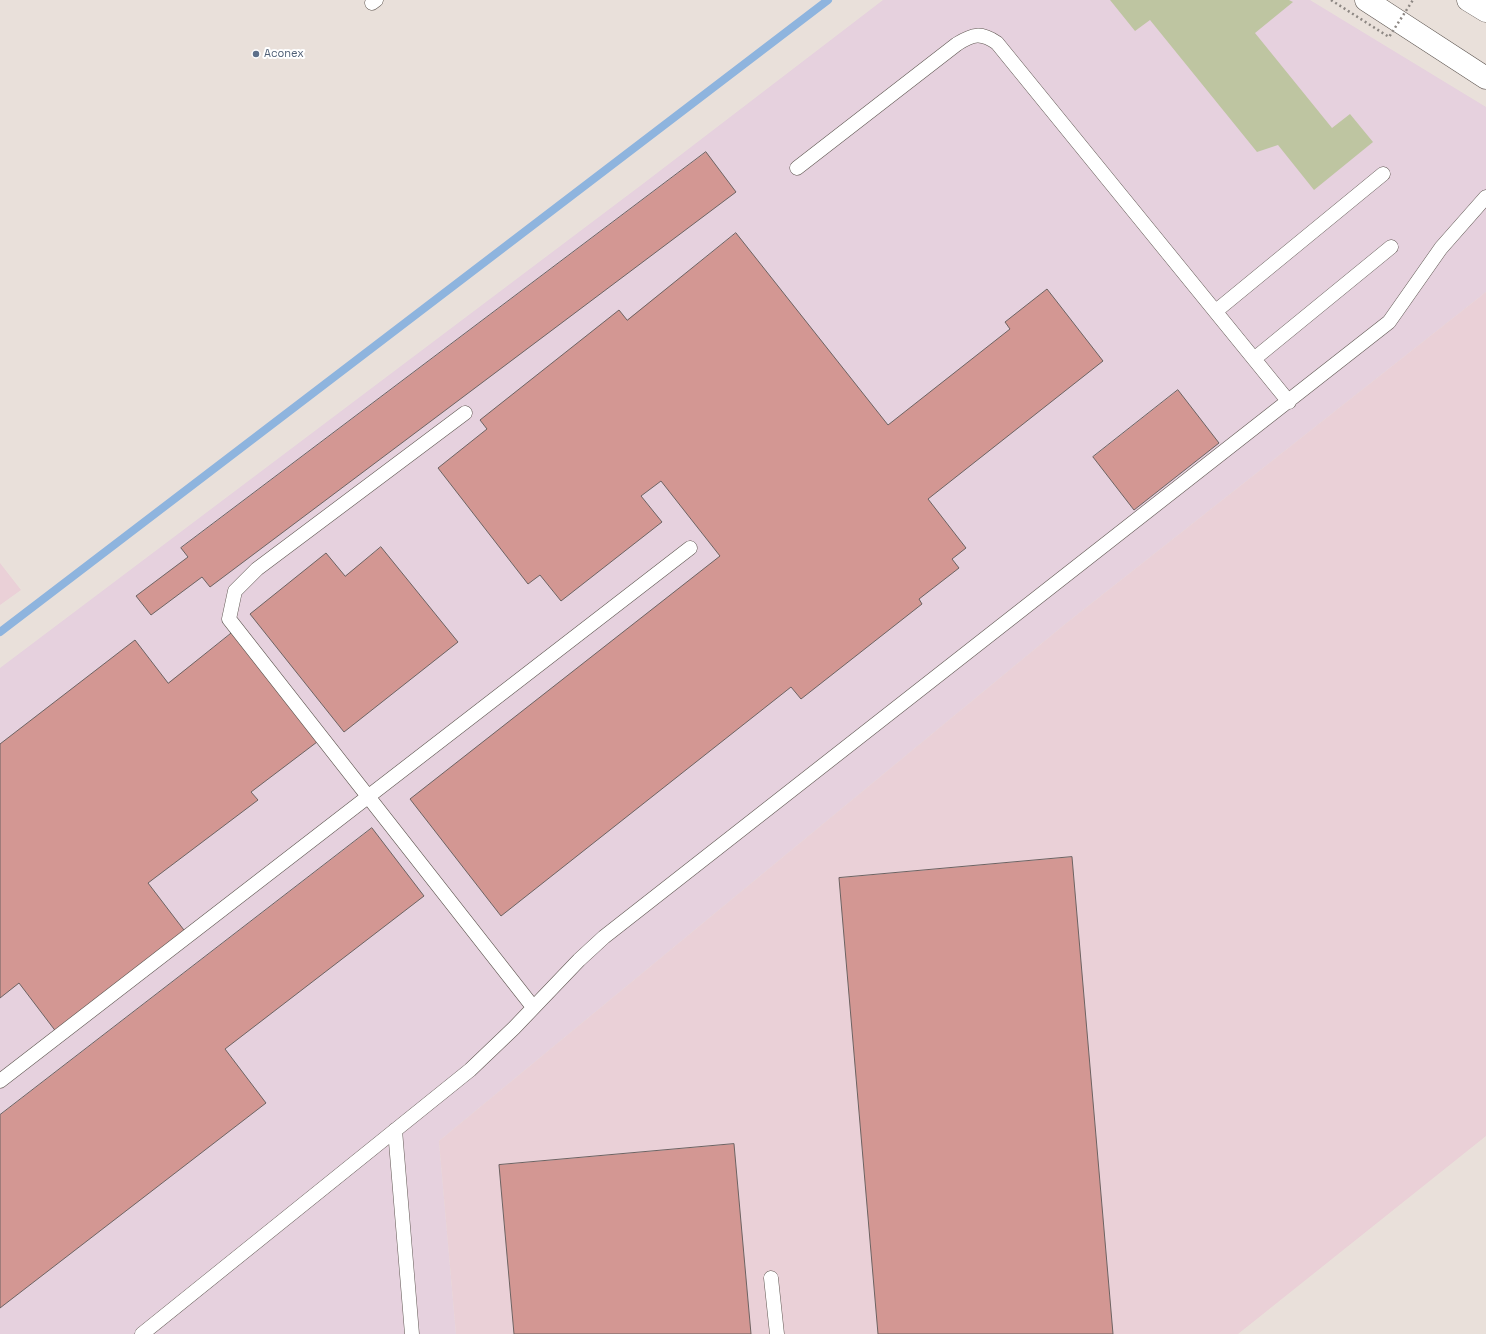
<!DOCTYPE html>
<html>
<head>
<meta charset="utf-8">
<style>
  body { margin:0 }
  canvas { display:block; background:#e9e0da }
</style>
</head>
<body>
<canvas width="1486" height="1334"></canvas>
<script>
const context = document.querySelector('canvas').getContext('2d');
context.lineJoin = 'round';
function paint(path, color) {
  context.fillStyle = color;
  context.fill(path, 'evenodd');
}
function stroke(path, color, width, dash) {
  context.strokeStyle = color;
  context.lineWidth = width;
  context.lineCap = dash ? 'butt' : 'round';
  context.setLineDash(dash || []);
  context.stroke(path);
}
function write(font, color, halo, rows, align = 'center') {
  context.font = font + ' "Space Grotesk",sans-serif';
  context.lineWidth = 4;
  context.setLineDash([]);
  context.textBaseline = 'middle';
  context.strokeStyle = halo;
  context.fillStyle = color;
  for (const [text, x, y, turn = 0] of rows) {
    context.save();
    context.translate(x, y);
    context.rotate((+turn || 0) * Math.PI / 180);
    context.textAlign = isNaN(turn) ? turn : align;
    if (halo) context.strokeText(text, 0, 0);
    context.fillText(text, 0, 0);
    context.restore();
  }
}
paint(new Path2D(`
  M883,0h427l176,107v185l-422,333 -625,516 17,193h-456v-666l644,-485z`), '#e6d1de');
paint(new Path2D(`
  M1486,292v844l-248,198h-782l-17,-193 625,-516z
  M0,563l21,27 -21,15z`), '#ead0d7');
paint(new Path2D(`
  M1110,0h179l4,2 -38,31 77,95 18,-14 23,28 -59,48 -36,-45 -21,7 -107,-132 -15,11z`), '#bec5a1');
stroke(new Path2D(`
  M0,632l828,-632`), '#8eb4de', 8);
const building = new Path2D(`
  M706,152l30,40 -526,395 -8,-10 -51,38 -15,-19 52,-39 -7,-9z
  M736,233l152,192 122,-96 -5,-7 42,-33 56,72 -175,138 38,49 -14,11 7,9 -40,31 3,5 -121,95 -10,-12 -290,229 -91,-117 310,-243 -59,-75 -20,15 21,26 -101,79 -21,-26 -12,9 -90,-116 49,-39 -7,-9 139,-110 8,10z
  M1178,390l41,53 -85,67 -41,-53z
  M381,547l77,95 -114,90 -94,-118 76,-61 19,23z
  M233,632l84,110 -66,50 7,8 -110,83 39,51 -130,99 -38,-50 -19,15v-254l135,-104 33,43z
  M372,828l52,68 -199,153 41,54 -266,205v-193z
  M1072,857l41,477h-235l-39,-456z
  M734,1144l17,190h-237l-15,-169z`);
paint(building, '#d39793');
stroke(building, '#6d6362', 1);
const lane = new Path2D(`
  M372,3l4,-3
  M797,168l160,-124c16,-10 24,-12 40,-1l292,359
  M1216,311l167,-137
  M1254,359l137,-112
  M465,413l-208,156 -22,22 -6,28 304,388
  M0,1081l690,-533
  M395,1130l17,204
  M771,1278l6,56
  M142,1334l328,-264 44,-42 65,-68 25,-23 785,-615 52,-74 45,-51`);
const secondary = new Path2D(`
  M1366,0l120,78`);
const highway = new Path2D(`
  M1468,0l18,11`);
stroke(lane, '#605853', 15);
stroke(secondary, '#605853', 23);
stroke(highway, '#605853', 23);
stroke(lane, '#fff', 14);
stroke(secondary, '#fff', 22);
stroke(highway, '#fff', 22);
stroke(new Path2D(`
  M1331,0l58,37 24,-37`), '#8d8783', 2.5, [2, 3]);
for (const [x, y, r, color] of [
  [256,54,4,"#5c6f8a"]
]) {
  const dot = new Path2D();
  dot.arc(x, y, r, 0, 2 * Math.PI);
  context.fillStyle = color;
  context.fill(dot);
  stroke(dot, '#fff', 1.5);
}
write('11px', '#4e5e75', '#fff', [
  ["Aconex",264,54]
], 'left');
</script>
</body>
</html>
